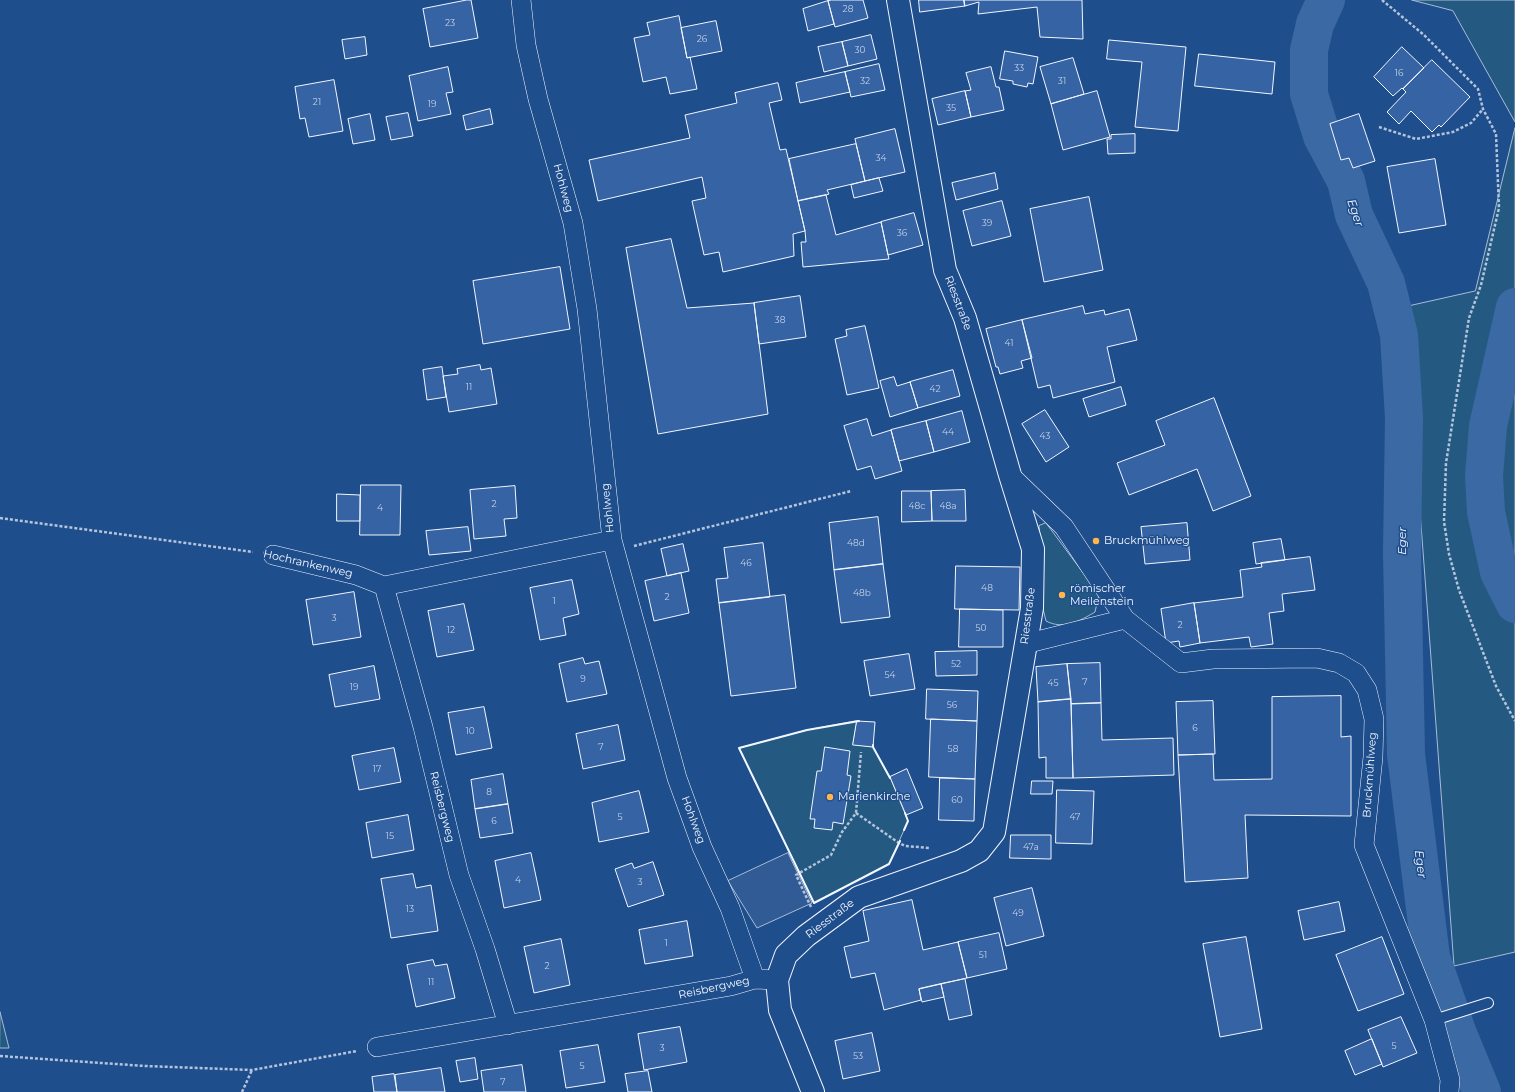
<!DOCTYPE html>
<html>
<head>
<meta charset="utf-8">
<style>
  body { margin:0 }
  canvas { display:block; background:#1f4e8c }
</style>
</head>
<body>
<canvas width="1515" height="1092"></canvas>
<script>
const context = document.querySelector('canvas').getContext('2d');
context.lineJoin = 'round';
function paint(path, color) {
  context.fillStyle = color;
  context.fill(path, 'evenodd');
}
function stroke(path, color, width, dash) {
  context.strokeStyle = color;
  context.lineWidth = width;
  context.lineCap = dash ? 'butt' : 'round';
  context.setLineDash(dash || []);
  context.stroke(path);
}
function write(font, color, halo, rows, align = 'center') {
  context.font = font + ' Montserrat,sans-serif';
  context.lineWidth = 3;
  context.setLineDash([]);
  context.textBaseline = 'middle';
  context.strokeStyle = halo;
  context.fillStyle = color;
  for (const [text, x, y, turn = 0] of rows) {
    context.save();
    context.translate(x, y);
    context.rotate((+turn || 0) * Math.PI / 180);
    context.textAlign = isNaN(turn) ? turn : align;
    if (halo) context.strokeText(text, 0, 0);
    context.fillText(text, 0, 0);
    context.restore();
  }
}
const green = new Path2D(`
  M1412,0h103v122l-62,-111z
  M1515,128v824l-61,14 -34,-455 -12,-205 67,-15z
  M1046,523l53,71 -4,18c-15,9 -32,18 -49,9l-6,-25 3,-34 -4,-36z
  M857,721l-4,23 20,3 17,30 18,44 -19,43 -75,39 -75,-155 68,-18z
  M0,1012l9,36h-9z`);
paint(green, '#245a82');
stroke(green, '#a8bbd7', 1);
const parking = new Path2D(`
  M788,853l24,50 -55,25 -29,-47z`);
paint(parking, '#305b95');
stroke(parking, '#a8bbd7', 1);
stroke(new Path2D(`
  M1326,0l-11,24 -6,26v44l13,42 24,45 8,34 32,68 13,52 5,83 -2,134 4,202 25,203 27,77 24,58
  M1515,307l-27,119 -4,50 2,36 13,60 16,32`), '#3b69a3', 38);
const building = new Path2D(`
  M467,0h4l7,38 -48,9 -7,-38z
  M832,0h31l5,18 -33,9 -7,-26z
  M919,0h45l1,6 -45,6z
  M964,0h118l1,39 -43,-2 -3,-30 -59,7 1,-12 -14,4z
  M828,1l6,23 -26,7 -5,-22z
  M679,16l8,42 3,-1 7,32 -27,5 -4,-17 -23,5 -9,-44 16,-3 -3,-12z
  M716,21l6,30 -35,7 -6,-30z
  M871,35l6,24 -29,7 -6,-24z
  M365,37l2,18 -22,4 -3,-19z
  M1109,40l77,7 -8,84 -43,-4 7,-65 -35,-3z
  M842,42l6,24 -24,6 -6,-25z
  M1402,47l22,21 -21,21 -1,-1 -9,8 -19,-19z
  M1005,51l33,6 -5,27 -5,-1 -1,4 -14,-3v-3l-13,-2z
  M1199,54l76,8 -3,32 -77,-8z
  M1073,58l11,36 -33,10 -11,-37z
  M1432,60l38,37 -29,30 -2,-2 -7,7 -21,-21 -12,13 -12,-12 19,-20 -3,-3z
  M879,64l6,26 -34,7 -6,-25z
  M448,67l5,25 -7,1 5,21 -33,7 -9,-45z
  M991,67l5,20h3l5,23 -33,7 -6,-26 6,-1 -5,-17z
  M845,72l5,20 -50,11 -4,-20z
  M334,80l9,51 -34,6 -4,-19 -5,1 -5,-32z
  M778,83l4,17 -13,3 11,47 6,-1 19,82 -12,3 1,22 -71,16 -4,-20 -15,3 -12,-54 14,-3 -4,-21 -104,24 -9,-41 101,-22 -5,-23 52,-12 -2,-10z
  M965,91l6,26 -33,8 -6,-26z
  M1097,91l13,46 -47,13 -12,-46z
  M490,109l3,15 -27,6 -3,-14z
  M408,113l5,23 -22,4 -5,-23z
  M370,114l5,26 -22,4 -5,-25z
  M1359,114l16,47 -22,7 -4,-10 -8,2 -11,-36z
  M895,129l10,43 -40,9 -10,-42z
  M1135,134v19l-27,1 -1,-15h4v-4z
  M856,144l9,37 -38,9 2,4 -3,1 -28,6 -9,-42z
  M1435,159l11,66 -47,8 -12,-66z
  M995,173l3,16 -42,11 -4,-17z
  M879,178l4,13 -29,7 -3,-13z
  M826,195l10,40 45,-13 8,37 -86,8 -2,-25h5l-1,-11 -7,-30z
  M1089,197l14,73 -59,12 -14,-73z
  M1002,201l9,35 -39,10 -9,-35z
  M914,213l9,32 -35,10 -7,-33z
  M671,239l16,69 67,-5 14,111 -110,20 -32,-186z
  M560,267l10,62 -87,15 -10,-63z
  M800,296l6,41 -47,7 -5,-41z
  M1083,306l2,8 19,-4 1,5 24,-6 8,31 -30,7 8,35 -62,16 -3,-13 -12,3 -16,-68z
  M1022,320l10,38 -11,3 2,7 -23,6 -2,-7h-2l-10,-38z
  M865,326l14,62 -32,7 -12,-56 12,-3 -1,-6z
  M480,365l1,5 10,-2 6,36 -48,8 -6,-36 15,-2 -1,-5z
  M442,367l4,30 -19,3 -4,-30z
  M953,370l7,26 -42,12 -8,-26z
  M894,377l3,9 13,-4 8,26 -28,9 -10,-36z
  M1121,387l5,18 -37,12 -6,-18z
  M1214,398l37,98 -38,15 -16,-42 -68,26 -12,-32 48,-18 -9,-24z
  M1045,410l24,37 -23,15 -24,-38z
  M962,411l8,31 -36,10 -8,-31z
  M867,419l5,17 19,-6 11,41 -27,8 -4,-13 -14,4 -13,-44z
  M926,421l8,31 -35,9 -8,-31z
  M361,485h40l-1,50h-40z
  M515,486l2,32 -13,1 2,17 -32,3 -4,-49z
  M965,490l1,31h-34l-1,-30z
  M902,491h29l1,30 -30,1z
  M337,494l23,1v26h-23z
  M878,517l5,47 -49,6 -5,-47z
  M1187,523l3,37 -45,4 -4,-37z
  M468,527l3,24 -42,4 -3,-24z
  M1281,539l4,21 -29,4 -3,-21z
  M763,543l7,54 -51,6 -3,-24 12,-1 -4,-30z
  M683,544l6,27 -22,5 -6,-27z
  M1310,557l5,33 -33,4 2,17 -15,2 4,31 -22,3 -2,-10 -49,6 -6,-40 49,-6 -3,-27 22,-3 -1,-4z
  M883,564l7,53 -49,6 -7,-53z
  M956,566l64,1 -1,43 -64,-1z
  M681,573l8,40 -35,8 -9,-40z
  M572,580l7,34 -16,4 3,17 -26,5 -10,-52z
  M354,592l7,45 -48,8 -7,-45z
  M785,595l11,93 -65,8 -12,-93z
  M1194,603l6,40 -20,4 -1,-6 -13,2 -5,-34z
  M464,604l10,46 -37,7 -9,-46z
  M960,609l43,1v37h-44z
  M977,651v24l-41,1 -1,-24z
  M909,654l6,35 -45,7 -6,-35z
  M583,658l2,6 14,-3 8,33 -40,8 -8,-38z
  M1100,663l1,40 -30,1 -4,-40z
  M1067,664l4,35 -33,3 -2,-35z
  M374,666l6,33 -45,8 -6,-32z
  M927,689l51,2 -1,30 -51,-2z
  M1341,696v41l10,-1v80l-106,-1 3,63 -63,4 -7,-127 35,-1 1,26 58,-1v-82z
  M1071,699l2,79h-27v-21l-7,1 -1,-56z
  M1213,701l2,53 -37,1 -2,-53z
  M1101,703l1,37 71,-2 1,37 -101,3 -2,-74z
  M484,707l8,41 -36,7 -8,-42z
  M931,719l46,2 -2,58 -46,-2z
  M857,721l18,1 -2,25 -20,-2z
  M618,725l7,35 -42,9 -7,-35z
  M825,747l25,4 -3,24 4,1 -8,48 -10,-2 -1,8 -18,-2 1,-9h-5l7,-48h4z
  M394,748l7,34 -42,8 -7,-34z
  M907,769l16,39 -17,7 -16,-38z
  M503,774l5,30 -33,5 -4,-29z
  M940,778l35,1 -1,42 -35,-1z
  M1032,781h21l-1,13h-21z
  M1057,790l37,1 -2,53 -36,-1z
  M639,791l10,41 -50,10 -7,-39z
  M508,804l5,29 -33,5 -5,-29z
  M408,815l6,35 -42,8 -6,-35z
  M1011,835h40v24l-41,-1z
  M531,853l10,47 -37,8 -9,-47z
  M653,862l11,33 -36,12 -13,-38 17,-6 2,5z
  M413,874l3,14 15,-3 7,46 -47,7 -10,-59z
  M1032,888l12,48 -38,10 -12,-48z
  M912,900l11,50 35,-8 9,36 -48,11 2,11 -37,10 -9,-37 -24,5 -7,-31 25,-6 -6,-30z
  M1339,902l6,29 -41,9 -6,-29z
  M687,921l6,35 -48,8 -6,-34z
  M999,933l8,36 -40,9 -9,-36z
  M1246,937l16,92 -42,8 -17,-93z
  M1382,937l22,57 -46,17 -22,-56z
  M561,939l9,46 -36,8 -10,-46z
  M433,960l2,6 12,-2 8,34 -39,9 -9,-42z
  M965,979l7,36 -23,5 -8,-36z
  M941,984l3,13 -22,5 -3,-13z
  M1401,1017l16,36 -34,14 -15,-37z
  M680,1027l7,35 -43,8 -6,-36z
  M872,1033l8,38 -37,8 -8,-38z
  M1372,1039l10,25 -27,11 -10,-24z
  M598,1045l7,37 -39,6 -6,-37z
  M475,1058l3,21 -18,3 -4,-21z
  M522,1065l4,27h-42l-3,-21z
  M441,1068l4,24h-48l-2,-17z
  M648,1071l4,21h-24l-3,-18z
  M394,1074l3,18h-23l-2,-15z`);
paint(building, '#3563a3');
stroke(building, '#f2f6ff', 1);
const service = new Path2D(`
  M1434,1020l54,-17`);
const minor = new Path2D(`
  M521,0l5,45 12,54 35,124 14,86 25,231 65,238 25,69 28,61 25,71 22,1
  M1010,475l54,52 61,92
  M273,555l83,20 28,11 228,-46
  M384,586l39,141 36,148 26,74 23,76
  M1025,644l100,-25 56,44 32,-4 104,-1 22,5 17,10 11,17 7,29 -1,38 -9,88 70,175 16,60 -1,12
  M377,1047l354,-61 24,-7`);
const tertiary = new Path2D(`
  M813,1092l-33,-82 -3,-30 9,-25 20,-19 53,-39 102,-36 18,-10 15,-19 38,-224 1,-59 -23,-74 -45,-157 -20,-48 -47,-270`);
stroke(service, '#f2f6ff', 12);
stroke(minor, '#f2f6ff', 20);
stroke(tertiary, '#f2f6ff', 24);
stroke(new Path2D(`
  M1382,0l42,35 54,54 5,20 13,25 3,74 -18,77 -12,33 -23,145 -2,59 5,32 10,36 37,96 19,35
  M1379,127l37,12 37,-7 18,-9 12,-14
  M0,518l253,34
  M634,546l217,-55
  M856,813l43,30 6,3 25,2
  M811,907l-15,-32 35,-20 11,-23 14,-19 5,-61
  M0,1056l145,10 107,4 105,-19
  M242,1092l10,-22`), '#b3c4dc', 2.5, [3, 2]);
stroke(service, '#1f4e8c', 10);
stroke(minor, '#1f4e8c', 19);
stroke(tertiary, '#1f4e8c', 22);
stroke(new Path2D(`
  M859,721l-52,9 -68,18 75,155 75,-39 11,-23
  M873,745v2l17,31
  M904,830l4,-9 -3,-8`), '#f2f6ff', 2);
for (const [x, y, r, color] of [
  [1096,541,4,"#ffb74d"],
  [1062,595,4,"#ffb74d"],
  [830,797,4,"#ffb74d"]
]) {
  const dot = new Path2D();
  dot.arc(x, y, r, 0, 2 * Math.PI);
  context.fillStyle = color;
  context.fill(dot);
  stroke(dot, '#1f4e8c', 1.5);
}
write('9px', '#c3d1e8', null, [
  ["28",848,9],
  ["23",450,23],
  ["26",702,39],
  ["30",860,50],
  ["33",1019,68],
  ["16",1399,73],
  ["32",865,81],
  ["31",1062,81],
  ["21",317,102],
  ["19",432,104],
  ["35",951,108],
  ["34",881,158],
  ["39",987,223],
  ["36",902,233],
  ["38",780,320],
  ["41",1009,343],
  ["11",469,387],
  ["42",935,389],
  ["44",948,432],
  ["43",1045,436],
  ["2",494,504],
  ["48c",917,506],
  ["48a",948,506],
  ["4",380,508],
  ["48d",856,543],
  ["46",746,563],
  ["48",987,588],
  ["48b",862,593],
  ["2",667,597],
  ["1",554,601],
  ["3",334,618],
  ["2",1180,625],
  ["50",981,628],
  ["12",451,630],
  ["52",956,664],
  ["54",890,675],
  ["9",583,679],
  ["7",1085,682],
  ["45",1053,683],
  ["19",354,687],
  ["56",952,705],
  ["6",1195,728],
  ["10",470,731],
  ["7",601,747],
  ["58",953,749],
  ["17",377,769],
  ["8",489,792],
  ["60",957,800],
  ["5",620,817],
  ["47",1075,817],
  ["6",494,821],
  ["15",390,836],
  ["47a",1031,847],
  ["4",518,880],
  ["3",640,882],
  ["13",410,909],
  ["49",1018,913],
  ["1",666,943],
  ["51",983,955],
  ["2",547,966],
  ["11",431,982],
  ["5",1394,1046],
  ["3",662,1048],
  ["53",858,1056],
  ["5",582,1066],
  ["7",503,1082]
]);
write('11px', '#f2f6ff', '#1f4e8c', [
  ["Hohlweg",563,188,75],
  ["Riesstraße",958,303,69],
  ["Hohlweg",608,508,-96],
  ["Hochrankenweg",308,564,13],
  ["Riesstraße",1028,616,-83],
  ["Bruckmühlweg",1370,775,-86],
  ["Reisbergweg",442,807,76],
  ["Hohlweg",693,820,70],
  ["Riesstraße",830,919,-37],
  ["Reisbergweg",714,988,-12]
]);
write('11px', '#f2f6ff', '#1f4e8c', [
  ["Bruckmühlweg",1104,541],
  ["römischer",1070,589],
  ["Meilenstein",1070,602],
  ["Marienkirche",838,797]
], 'left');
write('italic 12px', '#f2f6ff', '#1f4e8c', [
  ["Eger",1355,213,71],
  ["Eger",1402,541,-90],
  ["Eger",1420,864,83]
]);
</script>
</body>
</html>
